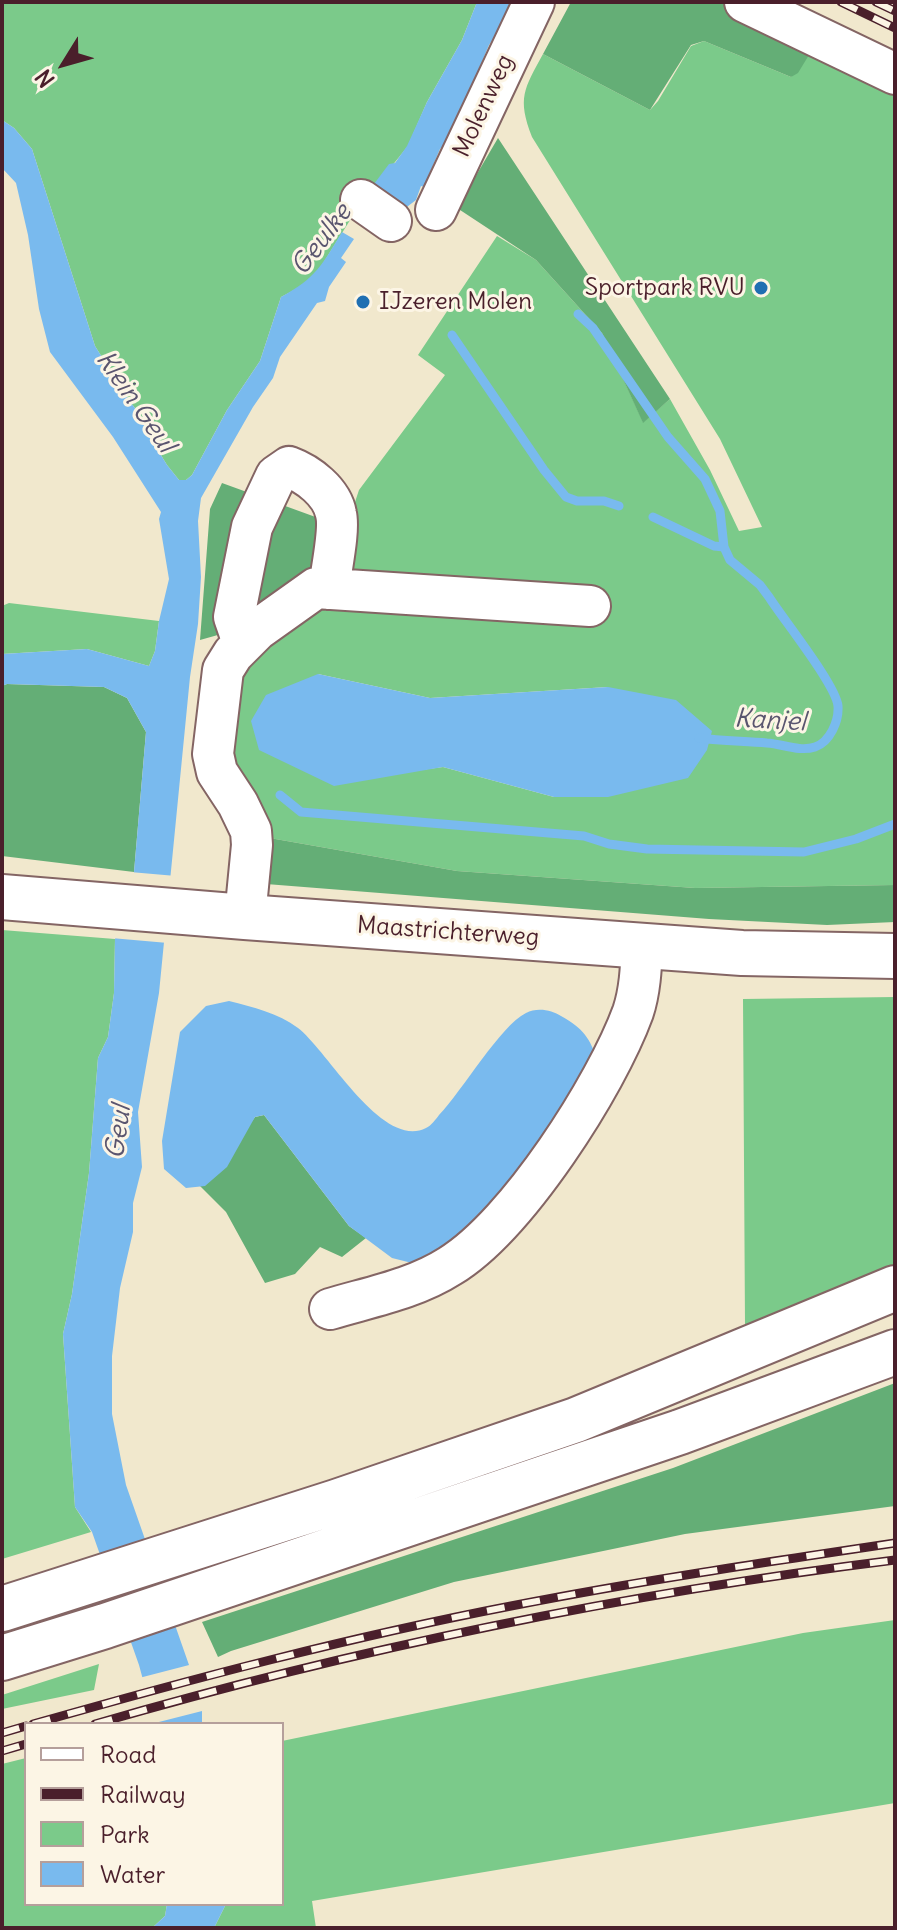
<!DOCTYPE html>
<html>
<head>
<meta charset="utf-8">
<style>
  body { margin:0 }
  #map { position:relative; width:897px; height:1930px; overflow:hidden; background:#f1e8cd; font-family:Delius,sans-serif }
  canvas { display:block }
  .frame { position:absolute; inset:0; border:4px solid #4a1f2b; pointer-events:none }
  .legend { position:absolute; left:24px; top:1722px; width:260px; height:184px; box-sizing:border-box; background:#fcf5e5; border:2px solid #b59f9b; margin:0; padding:10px 14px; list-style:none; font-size:24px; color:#4a1f2b }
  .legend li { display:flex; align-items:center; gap:16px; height:40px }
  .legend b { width:40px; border:2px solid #b59f9b }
  .north { position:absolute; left:24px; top:24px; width:80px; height:80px; -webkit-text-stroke:6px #fcf5e5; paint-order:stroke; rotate:233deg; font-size:22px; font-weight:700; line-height:32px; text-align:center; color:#4a1f2b }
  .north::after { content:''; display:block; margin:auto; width:28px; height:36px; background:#4a1f2b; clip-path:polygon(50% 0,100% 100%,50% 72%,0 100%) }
</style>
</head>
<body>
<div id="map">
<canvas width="897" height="1930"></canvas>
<div class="frame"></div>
<ul class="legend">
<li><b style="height:10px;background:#fff"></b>Road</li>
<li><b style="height:10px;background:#4a1f2b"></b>Railway</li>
<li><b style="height:22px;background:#7bca8a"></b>Park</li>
<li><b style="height:22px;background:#79baee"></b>Water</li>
</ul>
<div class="north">N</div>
</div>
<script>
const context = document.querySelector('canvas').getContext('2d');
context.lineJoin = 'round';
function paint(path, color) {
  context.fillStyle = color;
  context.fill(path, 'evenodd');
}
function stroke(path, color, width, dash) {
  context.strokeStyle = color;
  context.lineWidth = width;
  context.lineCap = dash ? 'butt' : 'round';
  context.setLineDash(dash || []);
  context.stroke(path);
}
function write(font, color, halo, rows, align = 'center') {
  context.font = font + ' Delius,sans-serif';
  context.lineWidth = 6;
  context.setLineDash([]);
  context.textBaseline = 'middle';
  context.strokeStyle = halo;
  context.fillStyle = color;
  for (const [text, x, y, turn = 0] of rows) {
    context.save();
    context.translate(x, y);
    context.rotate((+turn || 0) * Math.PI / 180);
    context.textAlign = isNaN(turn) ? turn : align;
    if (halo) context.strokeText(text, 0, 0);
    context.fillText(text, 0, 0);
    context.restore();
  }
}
paint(new Path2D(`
  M2,2h475l-15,38 -35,62 -19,44 -51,63 -40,64 -13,12 -23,12 -21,64 -33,49 -35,65 -6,5h-7l-12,-15 -16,-26 -7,-19 -16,-21 -33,-53 -63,-197 -18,-21 -12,-8z
  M704,41l87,36 24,-32 80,41v799l-200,3 -238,-17 -193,-34 -36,-78 6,-75 111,-152 14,-42 86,-115 -27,-20 79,-119 39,24 66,73 41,89 27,-23 40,71 29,61 23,-4 -42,-88 -188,-302c-15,-39 -8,-48 11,-83l107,56 8,-9 33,-55zM318,674l112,24 178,-11 -54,110 -111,-30 -52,7z
  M9,603l150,18 -4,30 -6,15 -62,-17 -85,5v-48z
  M2,930l113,9 -1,54 -6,44 -10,21 -9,115 -17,121 -9,40 12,173 16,25 -89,27z
  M895,997v272l-150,56 -2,-326z
  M895,1620v183l-583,98 4,27h-102l12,-24h56v-163l521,-108z
  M99,1664l-5,26 -92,19v-14z
  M26,1758v146h141l-2,12 -13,12h-150v-164z`), '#7bca8a');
paint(new Path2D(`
  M571,2h156l88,43 -17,28 -7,4 -87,-36 -13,4 -41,65 -107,-56z
  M498,138l172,261 -27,24 -41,-90 -66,-73 -79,-52z
  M222,483l99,36 -10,60 -79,52 -32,9 10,-131z
  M7,684l97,3 23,11 19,34 -12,140 -132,-16v-170z
  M264,837l193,34 238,17 200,-3v37l-68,3 -118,-6 -443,-35z
  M264,1115l85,111 17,12 -24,19 -22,-10 -25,27 -30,9 -39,-71 -26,-26 5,-1 50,-68z
  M895,1383v123l-210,28 -231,48 -223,69 -13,6 -16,-35 471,-154z`), '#64ae76');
paint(new Path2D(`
  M477,2h33l-2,14 -19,29 -39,93 -10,11 -12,28 8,4 -5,8 -10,-3 -5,14 -17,13 -31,-21 21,-28 6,-1 12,-17 20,-44 35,-62z
  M2,120l12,8 18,21 63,197 33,53 16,21 7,19 16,26 12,15h7l6,-5 35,-65 33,-49 21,-64c35,-19 41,-32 61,-65l12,7 -13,19 5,4 -17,25 -4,14 -8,2 -37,54 -7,21 -20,29 -52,91 -3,23 3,56 -3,47 -8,53 -31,316 -21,119 4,55 -9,36v29l-13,56 -8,68v58l14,71 63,180 13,46v13h-47l-16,-59 -47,-133 -17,-25 -12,-173 9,-40 17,-121 9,-115 10,-21 6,-44 1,-54 19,-67 12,-140 -19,-34 -23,-11 -97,-3 -5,2v-32l85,-5 62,17 6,-15 4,-30 10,-42 -10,-60 2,-7 -48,-75 -63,-85 -11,-43 -11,-74 -12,-52 -14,-15z
  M318,674l112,24 178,-11 68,13 36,31 -5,19 -19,28 -80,19h-54l-111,-30 -109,19 -75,-36 -8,-29 15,-26z
  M229,1001c24,6 49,12 69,27 30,23 84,122 128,100 5,-2 10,-9 13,-13 24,-25 61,-89 87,-102 11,-6 26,-3 35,3 22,12 29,22 37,46l-96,133 -46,44 -36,26 -28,-7 -43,-32 -85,-111 -9,2 -28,50 -22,19 -19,2 -22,-19 -2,-28 18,-109 26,-26z
  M167,1904h59l-12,24h-62l13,-12z`), '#79baee');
paint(new Path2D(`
  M130,872l46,4 -8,67 -57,-5z
  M193,1664l13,46 -55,14 -12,-46z`), '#f1e8cd');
stroke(new Path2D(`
  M578,314l15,14 75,109 37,42 15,32 4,36 6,13 30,25 9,12c14,22 67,88 69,109 1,15 -8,36 -23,41 -16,5 -32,-3 -48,-4 -23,-2 -45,-2 -68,-5
  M452,335l92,135 22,27 11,4h27l15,5
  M653,517l61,29 10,1
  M280,795l21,17 283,24 25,8 38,5 157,3 52,-13 39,-15`), '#79baee', 9);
const minor = new Path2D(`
  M745,2l150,72
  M361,200l30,21
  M436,210l98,-208
  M243,643l-9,-26 18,-90 24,-51 13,-9c19,7 43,25 47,47 4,16 -5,56 -7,75
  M245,917l7,-72 -1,-14 -13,-27 -21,-32 -4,-18 10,-84 10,-16 24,-24 59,-42 274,18
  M330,1309c40,-12 84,-20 120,-43 67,-41 156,-180 183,-254 7,-21 8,-44 9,-66`);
const major = new Path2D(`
  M2,897l243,20 497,36 153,3`);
const highway = new Path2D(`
  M2,1609l334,-107 240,-82 319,-132
  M2,1658l103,-32 575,-194 215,-80`);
stroke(minor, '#846564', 44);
stroke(major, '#846564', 48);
stroke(highway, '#846564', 48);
stroke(minor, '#fff', 40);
stroke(major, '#fff', 44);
stroke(highway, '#fff', 44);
const rail = new Path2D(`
  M841,2l54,26
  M876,2l19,9
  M33,1724c158,-45 317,-87 478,-118 128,-25 256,-44 384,-63
  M95,1724c258,-75 533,-131 800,-164
  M2,1733l24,-7
  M2,1751l24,-7`);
stroke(rail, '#4a1f2b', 9);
stroke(rail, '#fcf5e5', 6, [18]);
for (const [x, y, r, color] of [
  [761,288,8,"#1f6fb2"],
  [363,302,8,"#1f6fb2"]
]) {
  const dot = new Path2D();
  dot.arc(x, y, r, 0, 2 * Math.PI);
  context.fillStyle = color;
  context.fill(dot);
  stroke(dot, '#fcf5e5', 3);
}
write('24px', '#4a1f2b', '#fcf5e5', [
  ["Molenweg",484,106,-65],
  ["Maastrichterweg",448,932,4]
]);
write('24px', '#4a1f2b', '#fcf5e5', [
  ["Sportpark RVU",745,288],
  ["IJzeren Molen",379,302,"left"]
], 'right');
write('italic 26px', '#5a556f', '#fcf5e5', [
  ["Geulke",322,240,-53],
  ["Klein Geul",135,402,55],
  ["Kanjel",770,721,3],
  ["Geul",119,1132,-82]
]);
</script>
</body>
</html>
